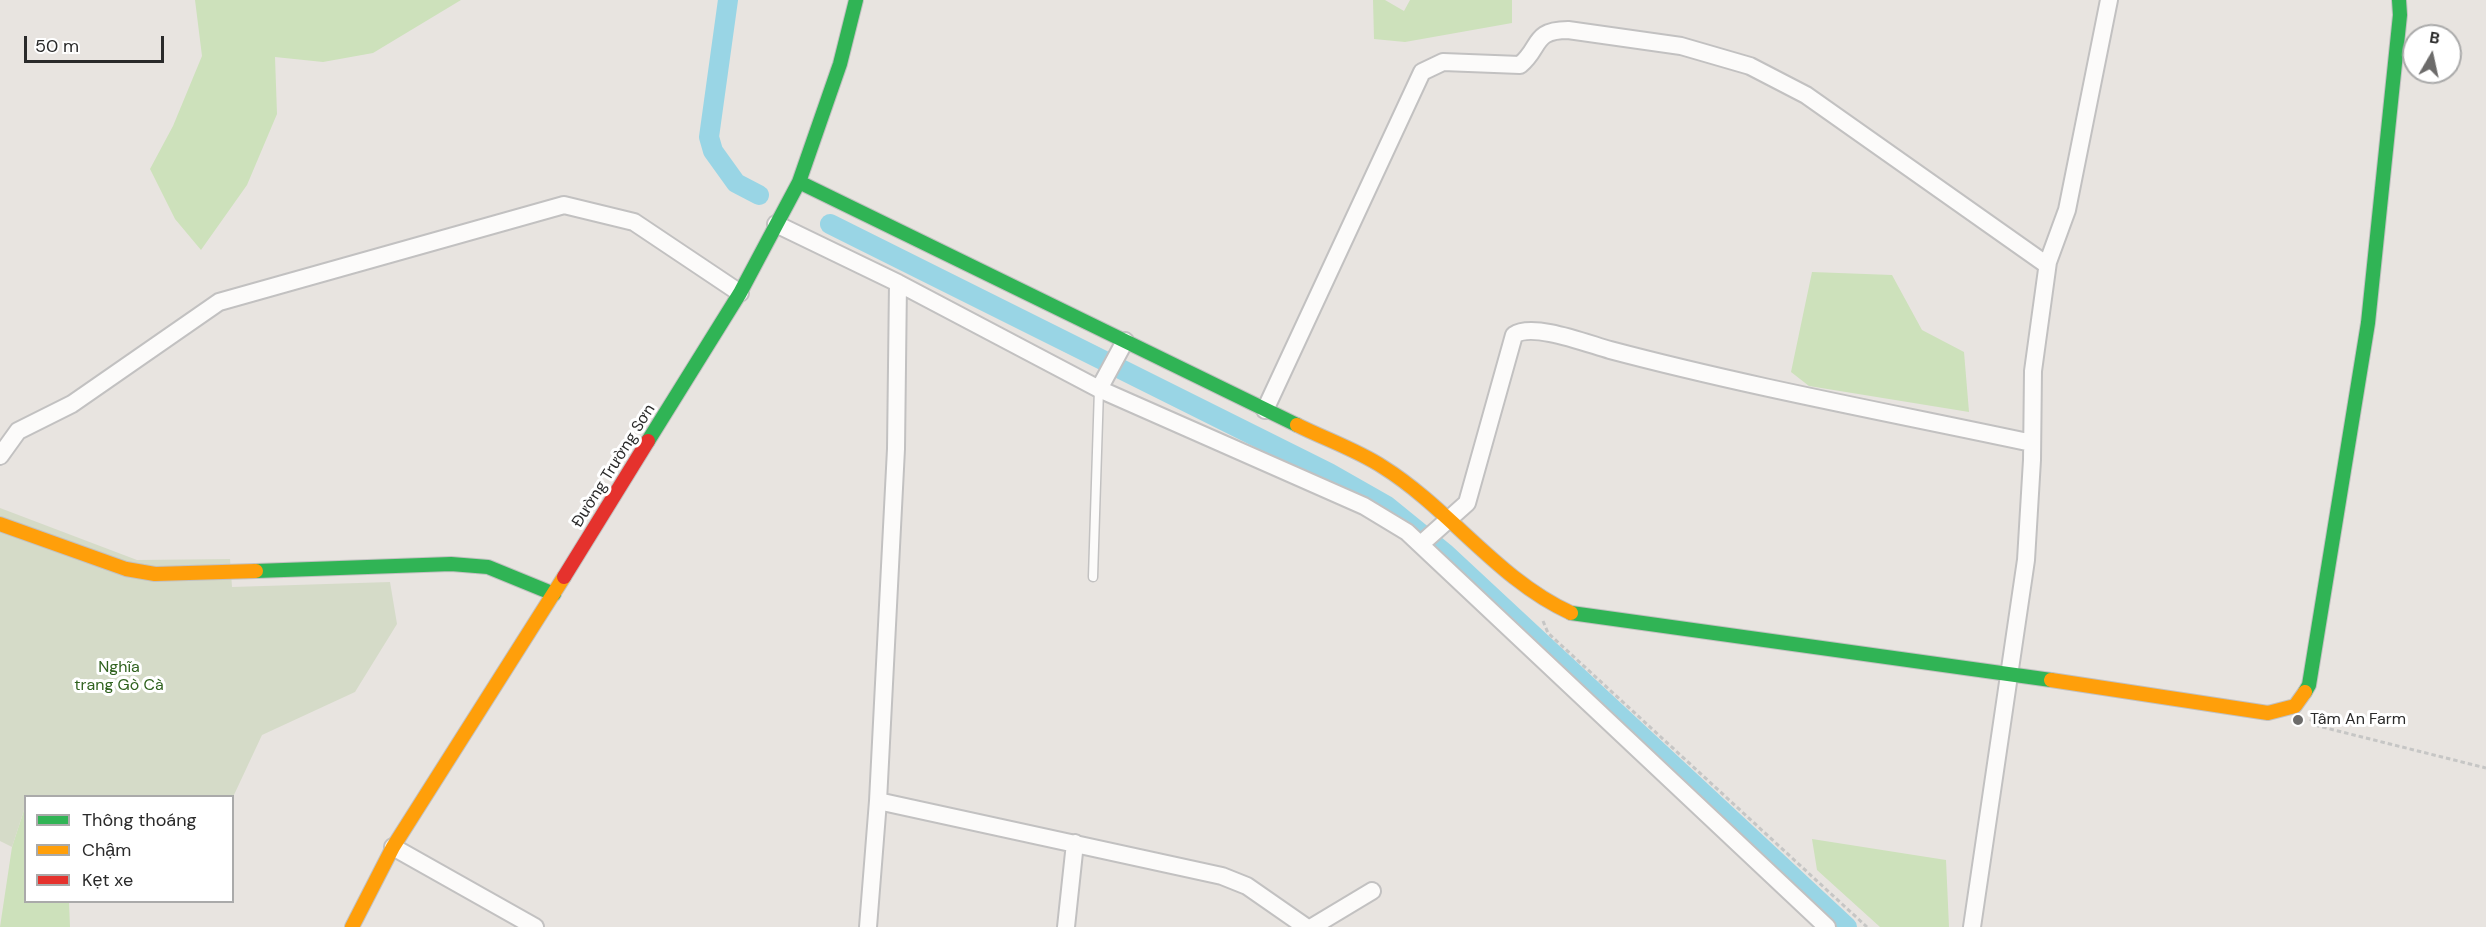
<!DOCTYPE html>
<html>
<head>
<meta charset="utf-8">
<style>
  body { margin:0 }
  #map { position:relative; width:2486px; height:927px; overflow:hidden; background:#e8e4e0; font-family:"DM Sans",sans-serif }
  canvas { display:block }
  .legend { position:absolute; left:24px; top:795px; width:210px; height:108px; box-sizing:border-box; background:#fff; border:2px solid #aaa; margin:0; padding:8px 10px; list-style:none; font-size:18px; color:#2a2a2a }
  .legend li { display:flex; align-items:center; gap:12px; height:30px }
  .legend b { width:30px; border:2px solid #aaa }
  .north { position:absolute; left:2402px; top:24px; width:60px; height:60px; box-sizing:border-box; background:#fff; border:2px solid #aaa; border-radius:50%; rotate:9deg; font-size:16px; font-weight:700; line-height:24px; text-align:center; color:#2a2a2a }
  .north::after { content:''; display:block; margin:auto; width:21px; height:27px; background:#6c6b6a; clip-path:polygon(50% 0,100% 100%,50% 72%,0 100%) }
  .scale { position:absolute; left:24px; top:36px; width:140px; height:27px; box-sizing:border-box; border:3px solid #2a2a2a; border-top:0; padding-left:8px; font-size:18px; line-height:21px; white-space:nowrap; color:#2a2a2a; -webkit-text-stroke:4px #fff; paint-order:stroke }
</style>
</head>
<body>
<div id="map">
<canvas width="2486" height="927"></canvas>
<ul class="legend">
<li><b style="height:8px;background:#30b455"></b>Thông thoáng</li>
<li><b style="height:8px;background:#ff9f0a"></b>Chậm</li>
<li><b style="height:8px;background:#e5322d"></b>Kẹt xe</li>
</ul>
<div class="north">B</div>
<div class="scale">50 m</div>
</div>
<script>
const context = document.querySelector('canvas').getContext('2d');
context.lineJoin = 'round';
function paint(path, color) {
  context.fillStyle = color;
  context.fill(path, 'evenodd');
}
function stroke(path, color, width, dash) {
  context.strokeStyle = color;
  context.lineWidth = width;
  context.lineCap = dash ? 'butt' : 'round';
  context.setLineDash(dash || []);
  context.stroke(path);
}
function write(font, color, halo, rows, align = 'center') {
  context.font = font + ' "DM Sans",sans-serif';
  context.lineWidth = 6;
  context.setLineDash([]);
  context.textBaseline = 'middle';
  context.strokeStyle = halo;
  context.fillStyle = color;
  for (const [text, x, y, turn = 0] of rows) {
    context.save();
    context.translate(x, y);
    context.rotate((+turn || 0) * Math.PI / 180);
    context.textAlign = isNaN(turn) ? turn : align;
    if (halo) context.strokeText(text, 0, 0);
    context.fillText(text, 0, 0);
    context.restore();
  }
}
paint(new Path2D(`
  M195,0h266l-88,53 -50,9 -48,-5 2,57 -30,71 -46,65 -26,-31 -25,-50 23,-43 29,-70z
  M1373,0h12l19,11 6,-11h102v23l-107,19 -31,-3z
  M1812,272l80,3 30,55 42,22 5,60 -160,-26 -18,-14z
  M25,807l1,95h43l1,25h-70l12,-80z
  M1812,839l134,21 3,67h-69l-63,-57z`), '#cde1bb');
paint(new Path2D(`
  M0,508l137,52 93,-1 2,28 158,-5 7,42 -42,68 -93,43 -29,62 -207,-1 -1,11 -13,40 -12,-6z`), '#d5dbc8');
stroke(new Path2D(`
  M728,0l-19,137 4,14 23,32 23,12
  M830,224l499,249 58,33 59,48 401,373`), '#99d5e5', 20);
const lane = new Path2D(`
  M1093,577l6,-188`);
const street = new Path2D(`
  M776,224l122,59 201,106 265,117 43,26 420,395
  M1099,389l26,-48
  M1265,410l157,-338 21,-10 77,3c21,-17 12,-35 48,-35l113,16 69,20 56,29 241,170
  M0,456l18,-25 54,-27 147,-102 345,-97 70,17 106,71
  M1421,544l46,-41 47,-168c19,-13 74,9 96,15 140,37 281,63 422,93
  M878,801l344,75 25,10 59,41
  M393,847l142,80
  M868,927l10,-126 18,-352 2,-166
  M1066,927l9,-84
  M1312,927l60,-36
  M1972,927l54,-367 6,-100 1,-89 15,-109 19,-52 42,-210`);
const fast = new Path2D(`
  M799,182l498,243
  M648,441l92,-148 59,-111 41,-118 16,-64
  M256,571l195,-7 37,3 66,27
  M1571,613l480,67
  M2305,692l4,-7 59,-362 32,-308 -1,-15`);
const slow = new Path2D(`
  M1297,425c28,14 60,25 86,42 67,42 115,113 188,146
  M0,524l126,45 29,5 101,-3
  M2051,680l217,33 27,-7 10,-14
  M352,927l41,-80 171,-270`);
const jam = new Path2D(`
  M564,577l84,-136`);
stroke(lane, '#c2c1c1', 11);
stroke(street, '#c2c1c1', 20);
stroke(fast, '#c2c1c1', 16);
stroke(slow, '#c2c1c1', 16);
stroke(jam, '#c2c1c1', 16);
stroke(new Path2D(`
  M1543,621l5,12 319,294
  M2310,719l8,7 168,42`), '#c6c6c5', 3, [4.5, 3]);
stroke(lane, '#fcfbfa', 8);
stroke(street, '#fcfbfa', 16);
stroke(fast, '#30b455', 14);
stroke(slow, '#ff9f0a', 14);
stroke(jam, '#e5322d', 14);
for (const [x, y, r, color] of [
  [2298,720,6,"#6c6b6a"]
]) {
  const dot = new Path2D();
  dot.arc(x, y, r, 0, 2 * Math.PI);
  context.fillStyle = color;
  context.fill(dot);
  stroke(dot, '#fff', 2);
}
write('16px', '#2a2a2a', '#fff', [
  ["Đường Trường Sơn",614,466,-58]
]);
write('16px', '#30621f', '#fff', [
  ["Nghĩa",119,668],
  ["trang Gò Cà",119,686]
]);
write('16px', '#2a2a2a', '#fff', [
  ["Tâm An Farm",2310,720]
], 'left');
</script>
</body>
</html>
